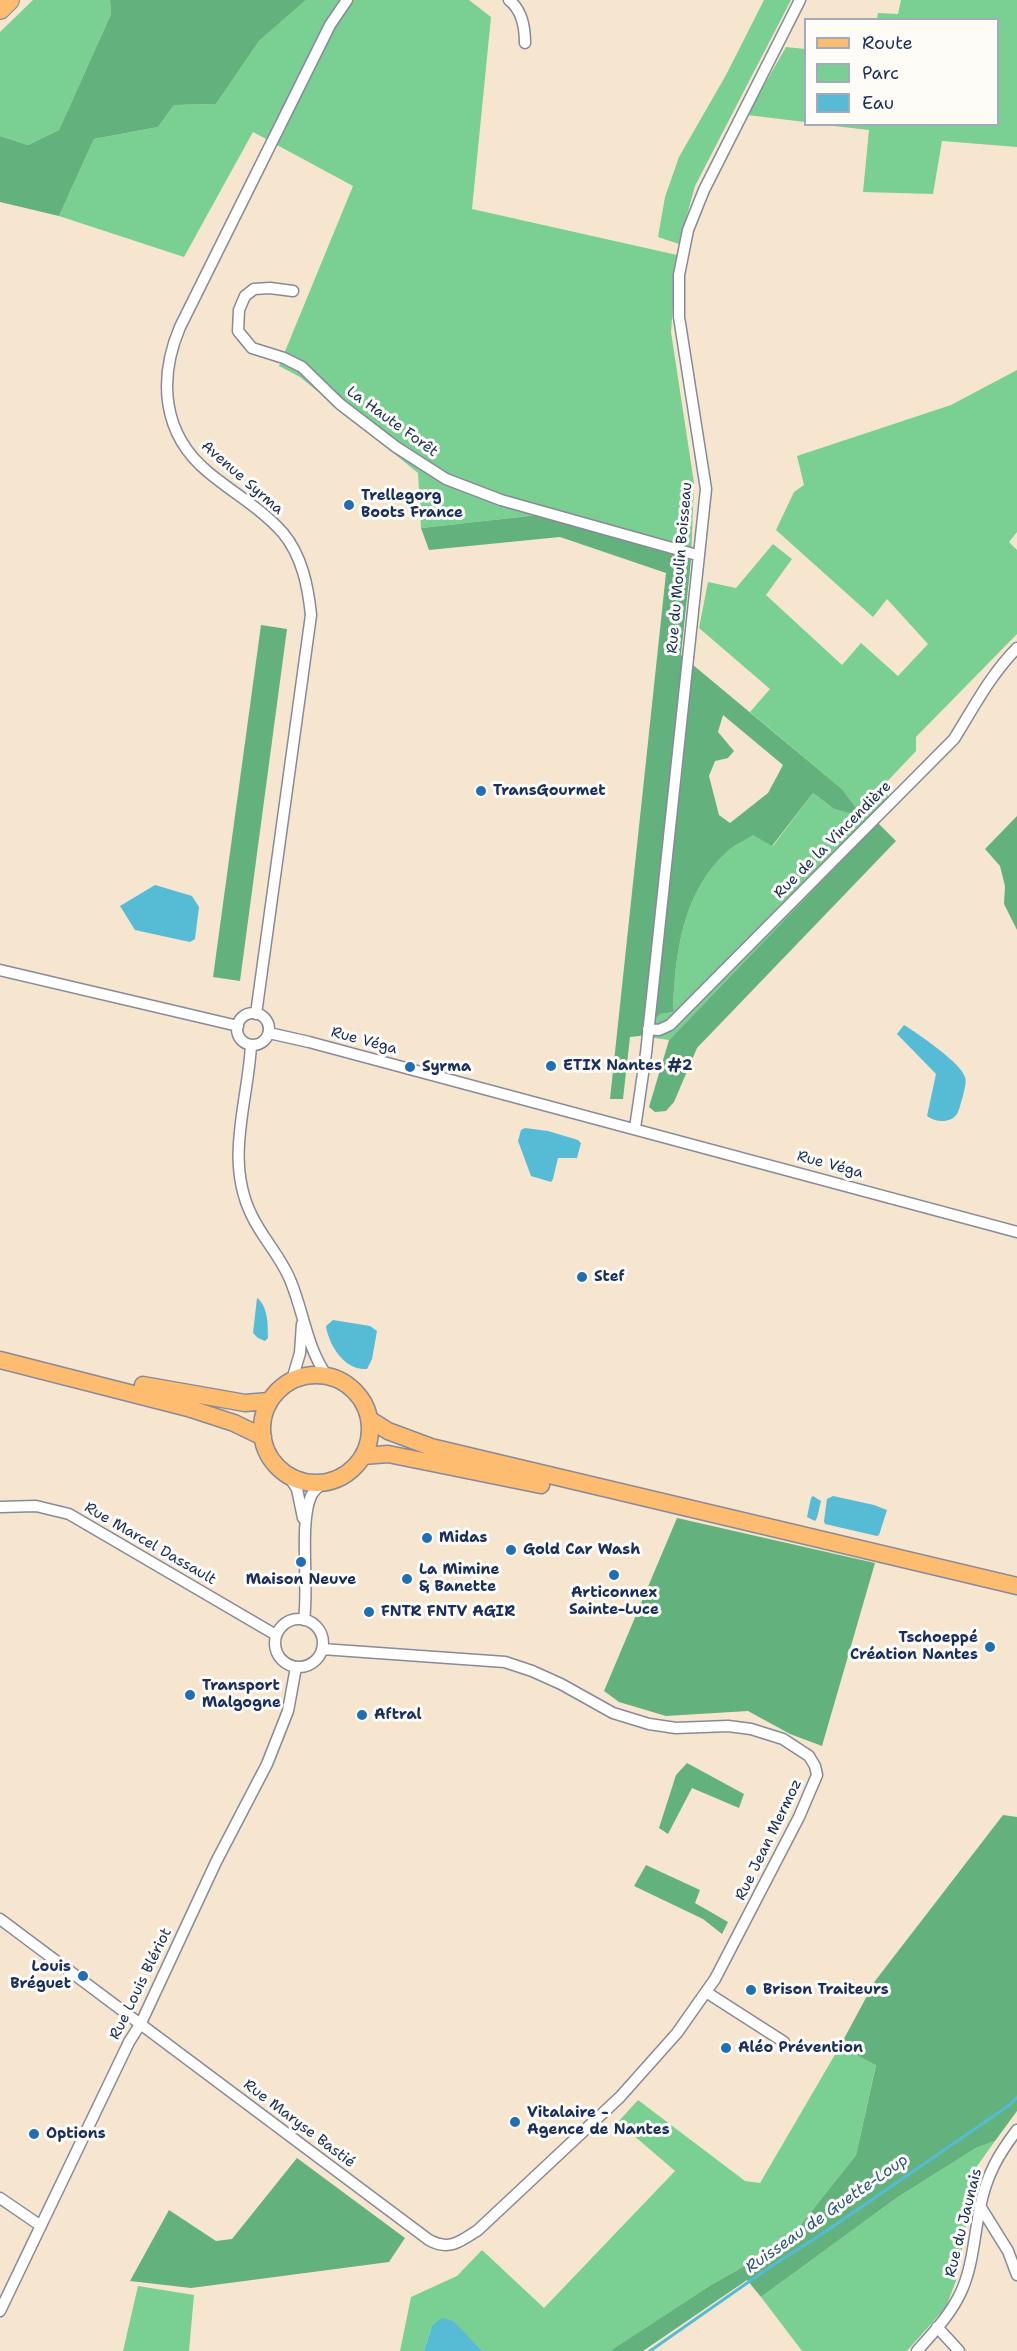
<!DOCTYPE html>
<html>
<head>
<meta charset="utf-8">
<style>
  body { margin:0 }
  #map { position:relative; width:1017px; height:2351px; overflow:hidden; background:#f6e6d0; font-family:"Shantell Sans",sans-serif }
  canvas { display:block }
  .legend { position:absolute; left:804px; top:18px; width:195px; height:108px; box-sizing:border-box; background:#fdfcf7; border:2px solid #a3aaba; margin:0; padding:8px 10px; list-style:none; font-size:18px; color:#1b2f5e }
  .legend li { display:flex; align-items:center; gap:12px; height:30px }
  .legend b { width:30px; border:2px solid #a3aaba }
</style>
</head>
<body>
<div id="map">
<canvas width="1017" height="2351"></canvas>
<ul class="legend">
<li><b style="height:8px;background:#fdbc70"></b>Route</li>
<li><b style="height:16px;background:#7acf93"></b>Parc</li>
<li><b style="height:16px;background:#56bbd4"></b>Eau</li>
</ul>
</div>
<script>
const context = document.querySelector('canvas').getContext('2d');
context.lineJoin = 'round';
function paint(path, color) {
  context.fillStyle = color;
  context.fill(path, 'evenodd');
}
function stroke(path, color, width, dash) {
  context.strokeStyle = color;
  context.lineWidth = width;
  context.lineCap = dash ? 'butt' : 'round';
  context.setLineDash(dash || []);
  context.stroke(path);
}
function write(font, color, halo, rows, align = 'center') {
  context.font = font + ' "Shantell Sans",sans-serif';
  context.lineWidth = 6;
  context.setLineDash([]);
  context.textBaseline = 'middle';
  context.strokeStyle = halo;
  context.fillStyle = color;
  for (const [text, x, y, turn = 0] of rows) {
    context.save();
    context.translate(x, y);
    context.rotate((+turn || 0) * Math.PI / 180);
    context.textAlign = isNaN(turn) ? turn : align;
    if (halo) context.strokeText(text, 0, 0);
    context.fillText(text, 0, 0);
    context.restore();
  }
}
paint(new Path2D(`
  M33,0h77l1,14 -52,116 -31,15 -28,-9v-104z
  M306,0h163l22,17 -19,192 205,46 -6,77 23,151 -3,77 -153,-45 -117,13 -3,-55 -118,-96 -21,-11 74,-180 -100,-54 -69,125 -125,-41 35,-77 64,-12 16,-22 42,-1 43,-63z
  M764,0h27l-96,186 -16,58 -21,-7 7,-40 14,-40 47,-82z
  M901,0h116v147l-75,-6 -9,53 -70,-2 6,-62 -44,-5 173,-1v-104l-121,-1 1,-6 20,1z
  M786,47l19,2v73l-58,-7z
  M1017,370v162l-8,10 8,8v84l-101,103v14l-35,37 15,17 -227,235 -29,-4 20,-22 13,-2c2,-58 9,-121 56,-162 7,-6 16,-11 24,-16l20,12 40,-53 21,16 27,6 -19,-26 -92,-77 20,-23 -71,-61 9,-46 28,6 37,-44 19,15 -26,36 76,70 19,-22 37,33 30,-32 -41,-45 -14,18 -97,-87 18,-38 10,-7 -7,-29 154,-51z
  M840,2046l36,18 -20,91 -69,87 -76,43 -96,63 -5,3h-128l-50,-25 -8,25h-24l11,-54 46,-21 25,-26 62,58 131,-137 -57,-49 20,-22 107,81 15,2z
  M995,2141l-20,28 -18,109 -11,29 -39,44h-105l-41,-54 137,-100 78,-49z
  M138,2286l56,9 -5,56h-66z`), '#7acf93');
paint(new Path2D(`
  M110,0h196l-47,41 -43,63 -42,1 -16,22 -64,12 -35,77 -59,-14v-66l28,9 31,-15 52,-116z
  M538,515l153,45 -10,95 161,134 20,27 -28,-7 -21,-16 -41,53 -19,-11c-8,5 -17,9 -24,15 -47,41 -54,104 -56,162l-13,2 -20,22 -10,1 -7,62h-13l56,-526 -106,-36 -131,13 -8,-22zM723,715l60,50 -15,28 -38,30 -11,-8 -10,-39 6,-15 13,-3 6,-7 -16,-19z
  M261,625l26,4 -47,352 -27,-4z
  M1017,816v114l-13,-26 1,-18 -5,-20 -15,-17z
  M878,823l18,18 -199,207 -23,54 -8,9 -11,1 -6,-5 20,-67z
  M677,1518l198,45 -53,183 -32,-12 -42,-23 -82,5 -47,-14 -15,-11z
  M687,1763l57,31 -5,14 -47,-20 -24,46 -9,-6 17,-53z
  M1003,1815l14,2v294l-22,30 -19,7 -78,49 -137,100 -14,-17 -104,71h-33l101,-66 76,-43 69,-87 20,-90 -36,-19 35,-65z
  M646,1865l54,25 -5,13 33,19 -6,12 -19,-15 -69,-33z
  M297,2158l108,80 -16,24 -198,26 -61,-7 39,-71 47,31 16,-2z`), '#63b27d');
paint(new Path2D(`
  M155,885l37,11 7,11 -4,32 -5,3 -55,-12 -15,-24z
  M904,1025c13,8 57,38 61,52 2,6 -1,13 -2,19 -2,5 -3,13 -6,18 -7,10 -22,8 -30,2l9,-42 -39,-40z
  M525,1128l23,3 30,9 3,3 -4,15h-19l-5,21 -2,3 -20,-6 -13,-35 3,-11z
  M257,1298c11,8 11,27 11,40l-3,3 -7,-3 -5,-5z
  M333,1320l37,6 7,5 -5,28 -5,10c-22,2 -38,-23 -41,-43z
  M813,1496l8,5 -4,17 -2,3 -8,-4 4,-19z
  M833,1496l41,9 13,5 -8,25 -2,1 -52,-12 -1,-3 3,-22z
  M442,2318l11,3 29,30h-58l8,-25z`), '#56bbd4');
stroke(new Path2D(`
  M650,2351l120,-84 55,-35 186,-128 6,-7`), '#56bbd4', 3);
const street = new Path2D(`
  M509,0c13,10 16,28 16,43
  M293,291l-23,-3 -16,1 -9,7 -6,14 -1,21 14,17 32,10 18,9 38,37 56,43 50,32 55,21 196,55
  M0,970l238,56
  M237 1029a16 16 0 1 1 32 0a16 16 0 1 1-32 0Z
  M256,1014l55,-399c-3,-29 -9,-59 -28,-82 -21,-24 -50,-40 -75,-61 -46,-38 -50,-93 -28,-145l150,-302 17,-25
  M648,1029l11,1 11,-5 284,-286c20,-32 37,-65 63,-91
  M269,1033l40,9 708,190
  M251,1045c-3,58 -27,115 1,171 11,23 30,42 39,66 13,32 16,66 36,94
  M635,1128l11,-75 60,-564 -27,-172v-42l9,-45 16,-40 96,-190
  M292,1380l8,-27 2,-29
  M288,1475l9,14 6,29
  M0,1507l36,-1 33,8 207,121
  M275 1643a24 24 0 1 1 48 0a24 24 0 1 1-48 0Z
  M304,1620c5,-34 -5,-97 7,-124 3,-6 8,-10 13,-14
  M0,1919l429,321c20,11 31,2 49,-10l142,-133 57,-64 38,-54 84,-162 18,-42 -2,-9 -6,-10 -26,-17 -32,-10 -23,-3 -52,2 -27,-4 -36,-11 -52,-29 -29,-13 -27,-9 -183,-13
  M706,1992l78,50
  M0,2198l41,28
  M980,2206l28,45 9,24
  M0,2311l129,-269 12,-19 75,-161 51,-98 21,-53 8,-44
  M937,2327l22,24
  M917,2351c16,-18 34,-37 44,-59 12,-26 13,-56 19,-84 6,-32 18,-53 37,-78`);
const primary = new Path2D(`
  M0,1360l188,48 46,15 29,14
  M262 1429a54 54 0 1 1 108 0a54 54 0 1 1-108 0Z
  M143,1385l102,18 24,-2
  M369,1419l19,12 43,16 586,139
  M363,1456l25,-2 153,31`);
const highway = new Path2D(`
  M0,9l9,-9`);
stroke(street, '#888a97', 13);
stroke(primary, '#888a97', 19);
stroke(highway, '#888a97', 22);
stroke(street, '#fff', 10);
stroke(primary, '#fdbc70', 16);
stroke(highway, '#fdbc70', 20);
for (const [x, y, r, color] of [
  [349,505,6,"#1f6fb2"],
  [481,791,6,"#1f6fb2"],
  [551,1066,6,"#1f6fb2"],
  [410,1067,6,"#1f6fb2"],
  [582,1277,6,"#1f6fb2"],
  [427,1538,6,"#1f6fb2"],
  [511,1550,6,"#1f6fb2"],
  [301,1562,6,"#1f6fb2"],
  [614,1575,6,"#1f6fb2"],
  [407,1579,6,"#1f6fb2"],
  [369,1612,6,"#1f6fb2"],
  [990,1647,6,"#1f6fb2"],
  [190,1695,6,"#1f6fb2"],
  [362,1715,6,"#1f6fb2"],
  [83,1976,6,"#1f6fb2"],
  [751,1990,6,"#1f6fb2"],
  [726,2048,6,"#1f6fb2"],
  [515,2122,6,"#1f6fb2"],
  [34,2134,6,"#1f6fb2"]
]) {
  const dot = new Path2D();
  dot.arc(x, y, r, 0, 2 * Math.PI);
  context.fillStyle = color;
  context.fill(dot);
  stroke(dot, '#fdfcf7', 2);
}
write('15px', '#1b2f5e', '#fdfcf7', [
  ["La Haute Forêt",392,422,36],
  ["Avenue Syrma",242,478,41],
  ["Rue du Moulin Boisseau",680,568,-85],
  ["Rue de la Vincendière",833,840,-45],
  ["Rue Véga",364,1041,15],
  ["Rue Véga",830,1165,15],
  ["Rue Marcel Dassault",150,1544,30],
  ["Rue Jean Mermoz",769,1840,-64],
  ["Rue Louis Blériot",141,1984,-64],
  ["Rue Maryse Bastié",299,2124,37],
  ["Rue du Jaunais",964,2223,-76]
]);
write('bold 15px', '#1b2f5e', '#fdfcf7', [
  ["Trellegorg",361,496],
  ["Boots France",361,513],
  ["TransGourmet",493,791],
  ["ETIX Nantes #2",563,1066],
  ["Syrma",422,1067],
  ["Stef",594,1277],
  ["Midas",439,1538],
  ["Gold Car Wash",523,1550],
  ["La Mimine",419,1570],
  ["& Banette",419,1587],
  ["Maison Neuve",301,1580,"center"],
  ["Articonnex",614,1593,"center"],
  ["Sainte-Luce",614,1610,"center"],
  ["FNTR FNTV AGIR",381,1612],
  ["Tschoeppé",978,1638,"right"],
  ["Création Nantes",978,1655,"right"],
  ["Transport",202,1686],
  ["Malgogne",202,1703],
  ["Aftral",374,1715],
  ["Louis",71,1967,"right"],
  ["Bréguet",71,1984,"right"],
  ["Brison Traiteurs",763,1990],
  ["Aléo Prévention",738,2048],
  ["Vitalaire -",527,2113],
  ["Agence de Nantes",527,2130],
  ["Options",46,2134]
], 'left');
write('italic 16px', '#2d5981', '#fdfcf7', [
  ["Ruisseau de Guette-Loup",827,2214,-35]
]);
</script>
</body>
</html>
